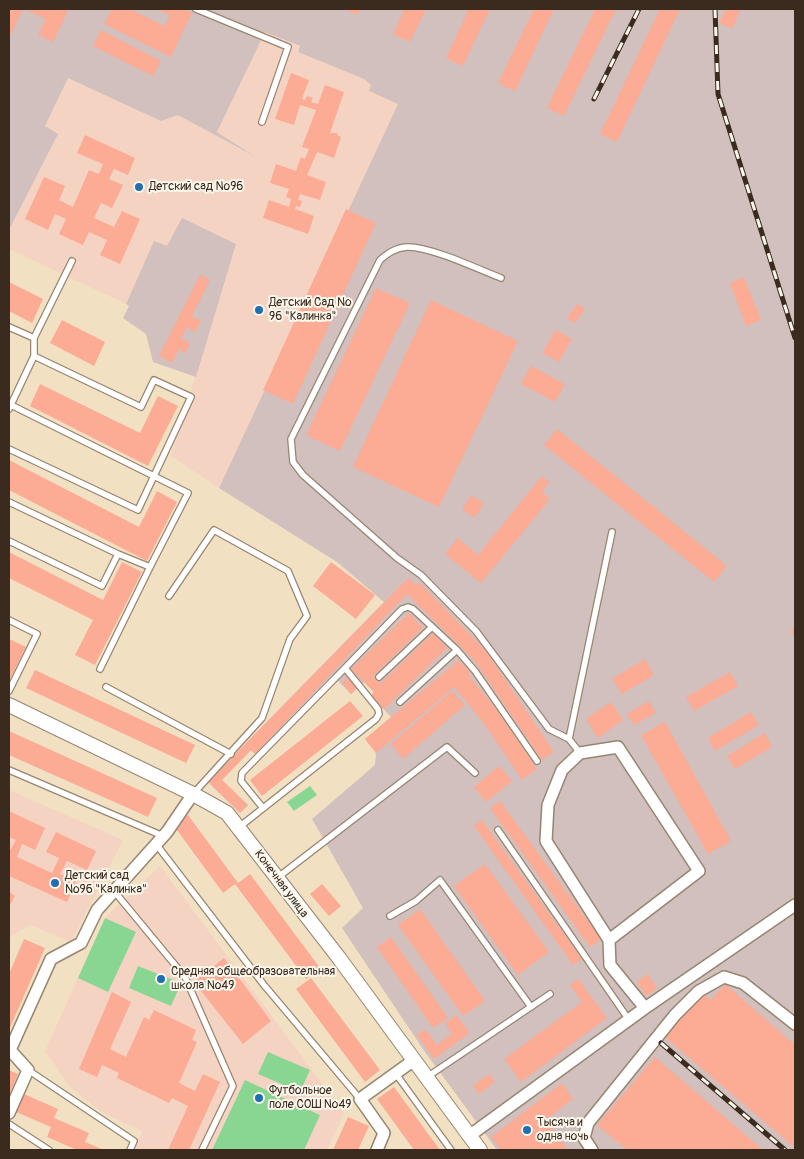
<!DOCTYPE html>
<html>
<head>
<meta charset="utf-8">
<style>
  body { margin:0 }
  #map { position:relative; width:804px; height:1159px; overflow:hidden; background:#f2e0c2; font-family:Pangolin,sans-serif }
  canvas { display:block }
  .frame { position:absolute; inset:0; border:10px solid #3b2a1e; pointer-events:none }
</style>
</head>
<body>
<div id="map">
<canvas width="804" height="1159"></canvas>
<div class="frame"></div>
</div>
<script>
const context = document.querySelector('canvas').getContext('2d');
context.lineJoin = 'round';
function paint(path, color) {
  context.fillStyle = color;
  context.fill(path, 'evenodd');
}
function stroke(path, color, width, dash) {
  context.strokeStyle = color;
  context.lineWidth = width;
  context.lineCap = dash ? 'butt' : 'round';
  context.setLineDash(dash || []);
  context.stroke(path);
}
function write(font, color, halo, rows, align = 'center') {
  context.font = font + ' Pangolin,sans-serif';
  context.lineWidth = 4;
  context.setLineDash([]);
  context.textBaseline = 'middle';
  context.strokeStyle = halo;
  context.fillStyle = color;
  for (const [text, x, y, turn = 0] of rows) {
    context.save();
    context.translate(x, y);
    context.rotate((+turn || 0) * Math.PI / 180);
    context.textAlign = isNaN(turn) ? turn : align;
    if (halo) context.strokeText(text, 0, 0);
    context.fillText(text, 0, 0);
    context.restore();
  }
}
paint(new Path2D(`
  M265,31l35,15 -2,6 66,27 7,6 -2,6 29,13 -179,384 -48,-32 65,-212 -69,3 -13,-6 -28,63 -117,-55v-19l48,-96 -12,-8 23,-49 93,44 17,-7 67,38 -28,-20z
  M9,790l114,50 -52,102 -41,-17 -21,12z
  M160,866l184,247 -17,37h-190l-1,-4 6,-15 -39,-18 -33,-26 -25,-36 60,-133z`), '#f5d3c2');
paint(new Path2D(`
  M9,9h786v1141h-298l-72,-98 -83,-124 21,-20 -51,-89 63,-54 1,-12 -11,-14 26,-22 -20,-21 3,-4 -10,-10 -13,12 -19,-19 -77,79 -4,-4 -29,30 26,25 -8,8 -32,-31 176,-180 -47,-40 -118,-74 179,-384 -29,-13 2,-6 -7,-6 -66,-27 2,-6 -35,-14 -48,100 37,24 -76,-41 -17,6 -93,-43 -23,48 13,8 -49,96z
  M182,218l54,26 -40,133 -43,-15 -7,-28 -23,-16 6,-12 -3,-2 28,-63 13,5z`), '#d1c0bd');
paint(new Path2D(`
  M310,786l7,9 -23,16 -7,-9z
  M105,918l31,14 -28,60 -30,-14z
  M138,966l43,17 -10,23 -42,-18z
  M268,1052l42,18 -10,22 -42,-18z
  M245,1080l75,35 -16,35h-92z`), '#89d693');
paint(new Path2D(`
  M9,9h14l-14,29z
  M24,9h45l-16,33 -15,-7 8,-16z
  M112,9h17l36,17 5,-11 -13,-6h27l8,4 -21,44 -67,-33z
  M345,9h15l-3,6z
  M405,9h21l-16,33 -17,-8z
  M469,9h21l-27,57 -17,-8z
  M534,9h20l-39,82 -17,-8z
  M595,9h21l-52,107 -17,-8z
  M660,9h20l-63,133 -17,-8z
  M726,9h15l-9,20 -13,-6z
  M101,30l60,31 -8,15 -60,-30z
  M291,73l18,7 -7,19 3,1 2,-4 6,2 -2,4 7,2 7,-19 19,7 -14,41h8l-1,2 4,2 -7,21 -17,-6 -10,23 19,7 -6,18 -20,-6 -2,6 4,1 -2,6 -4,-1 -1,3 19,7 -6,18 -45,-16 6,-18 20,7 2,-8 -5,-2 3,-8 -19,-6 6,-19 20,7 5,-14 4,2 4,-10 -7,-2 14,-37 -16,-5 -6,20 -19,-6z
  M85,135l50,23 -7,17 -14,-6 -5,10 14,6 -11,23 -11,-5 -7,15 20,9 8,-16 18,8 -20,45 -20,-9 7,-15 -18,-8 -6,13 -24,-11 7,-15 -11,-5 -7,16 -23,-11 19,-42 21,9 -6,14 14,7 16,-37 10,4 4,-10 -26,-11z
  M346,209l30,14 -83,181 -30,-14z
  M200,275l10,5 -18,36 9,5 -6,11 -8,-5 -6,11 9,5 -5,10 -6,-4 -7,14 -13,-7z
  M744,277l17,43 -15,6 -16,-43z
  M9,282l34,17 -11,24 -23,-12z
  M376,288l34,15 -70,148 -34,-16z
  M431,300l87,41 -79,166 -86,-40z
  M577,304l8,5 -10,14 -8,-5z
  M62,320l43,22 -11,24 -44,-23z
  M556,330l16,9 -13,23 -17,-9z
  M531,366l34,18 -10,18 -34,-18z
  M40,384l100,49 18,-37 20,10 -30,60 -118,-60z
  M557,429l170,137 -13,16 -170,-137z
  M9,460l130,67 18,-36 20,11 -30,59 -138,-71z
  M542,476l7,6 -7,10 8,7 -69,84 -36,-29 13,-16 20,17z
  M472,495l12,9 -10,14 -12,-9z
  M9,552l94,48 19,-38 20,10 -47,93 -20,-10 18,-35 -84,-42z
  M331,562l44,33 -19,24 -43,-33z
  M408,578l8,7 3,-3 66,68 69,102 -12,8 -68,-100 -67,-66 -152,160 -4,-4 -29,30 26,25 -8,8 -32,-31z
  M409,613l14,15 -50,48 7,8 53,-51 14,15 -63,61 -13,-13 3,-4 -23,-23z
  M795,626v11l-5,-5z
  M9,639l17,8 -17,34z
  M645,659l9,16 -32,19 -10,-15z
  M459,660l12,13 -3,2 29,35 40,59 -15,11 -39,-58 -29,-35 -78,66 -11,-14z
  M35,670l160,75 -9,18 -160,-75z
  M730,672l8,14 -44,25 -8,-14z
  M348,677l10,10 -7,7 -9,-11z
  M452,691l13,14 -62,54 -12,-15z
  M350,701l13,15 -101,80 -12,-16z
  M649,701l7,12 -22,12 -7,-11z
  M611,702l12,18 -25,18 -12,-19z
  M751,712l8,13 -44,26 -7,-13z
  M665,722l66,119 -23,13 -67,-119z
  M9,731l148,67 -9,19 -139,-62z
  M765,733l7,14 -37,22 -8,-13z
  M499,766l13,15 -26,21 -12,-15z
  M500,801l101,138 -11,8 -100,-139z
  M9,811l36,17 -10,22 -13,-6 -5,13 35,16 7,-15 -13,-6 10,-20 40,19 -9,19 -20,-9 -7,13 16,7 -9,21 -58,-26v-24l7,-12 -7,-3z
  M188,815l50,68 12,-9 70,94 -14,11 -71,-95 -12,9 -49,-67z
  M482,820l100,139 -9,6 -99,-139z
  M485,864l64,88 -31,23 -64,-89z
  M322,884l19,22 -12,10 -19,-22z
  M9,892l6,4 -6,11z
  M420,909l65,92 -22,15 -65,-91z
  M391,937l57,81 -15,10 -56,-81z
  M24,939l21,9 -36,82v-56z
  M224,958l47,63 -28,23 -49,-62z
  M647,974l10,14 -11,8 -9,-14z
  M311,978l69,92 -15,12 -69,-93z
  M578,979l29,39 -86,64 -17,-23 78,-57 -12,-17z
  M725,984l70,61v103l-130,-111 38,-44 8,7z
  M112,992l19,10 -21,47 16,8 18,-40 5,3 5,-10 42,20 -4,10 5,2 -18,41 16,8 8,-17 17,8 -31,68h-21l20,-44 -16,-8 -3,5 -52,-25 2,-5 -17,-8 -5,12 -18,-8z
  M456,1015l14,18 -36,26 -17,-24 8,-6 12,16 15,-11 -7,-11z
  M655,1057l108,93h-136l-30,-25z
  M9,1070l9,4 -9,22z
  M489,1074l6,8 -16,12 -6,-8z
  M562,1083l11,16 -27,21 22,30h-41l-1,-2 -4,2h-21l-10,-13z
  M394,1087l46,63h-26l-37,-51z
  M24,1094l34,15 -4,9 35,15 -4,9 19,8h-27l-30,-13 4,-10 -35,-15z
  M348,1117l21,9 -11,24h-25z`), '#fcab94');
const service = new Path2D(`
  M196,9l92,38 -26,75
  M501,278c-23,-9 -72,-32 -94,-31 -12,1 -19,6 -27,13l-89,179 2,23 10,13 94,83 24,17 55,56 73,98 20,10
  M9,327l25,11v18l-25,53
  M34,338l38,-77
  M11,405l177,88 -38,74
  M9,449l129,61 53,-113 -37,-17 -13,27 -107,-51
  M9,502l109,52 -16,32 -93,-45
  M169,596l45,-66 74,41 19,45 -17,23 -28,79 -69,76
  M9,620l28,14 -28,57
  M345,668l57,-59 6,-2 5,2 44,41 18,21 62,90
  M100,669l50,-102 -32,-13
  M379,677l53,-50
  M106,687l125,67
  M400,702l57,-52
  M580,753l-11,-14 43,-207
  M9,770l154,66
  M238,828l138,-109 3,-5 -1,-5 -33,-41 -103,105 -1,8 22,27
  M498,830l131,190
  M156,844l108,141 96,114
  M277,878l170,-131 28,26
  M114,891l71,86 48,109 -31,64
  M390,916l26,-15 24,-21 91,127
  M28,1070l106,71 -4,9
  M396,1074l55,76
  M427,1077l123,-83
  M9,1124l40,26`);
const minor = new Path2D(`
  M609,940l-63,-99 2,-36 14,-35 18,-17 38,-6 81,124 -90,69 1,25 35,43
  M9,1113l19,-43 -18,-20 41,-91 30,-16 16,-33 70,-78 26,-38
  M469,1136l176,-128 150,-103
  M377,1150l7,-17 -24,-34 54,-39
  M592,1150l-8,-12 4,-15 87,-108 24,-24 25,-14 19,6 52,41`);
const tertiary = new Path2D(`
  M9,705l184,89 34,19 112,145 141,192`);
stroke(service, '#968570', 8);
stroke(minor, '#968570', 14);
stroke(tertiary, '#968570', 16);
stroke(service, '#fff', 5.5);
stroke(minor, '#fff', 11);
stroke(tertiary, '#fff', 14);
const rail = new Path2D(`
  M715,9l3,85 77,244
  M594,99l45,-90
  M661,1043l124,107`);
stroke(rail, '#3b2a1e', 5);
stroke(rail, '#fbf7ec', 3, [9]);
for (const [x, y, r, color] of [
  [139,187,5,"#1f6fb2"],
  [259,310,5,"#1f6fb2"],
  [55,883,5,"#1f6fb2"],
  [161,979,5,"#1f6fb2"],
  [259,1098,5,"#1f6fb2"],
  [527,1130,5,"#1f6fb2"]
]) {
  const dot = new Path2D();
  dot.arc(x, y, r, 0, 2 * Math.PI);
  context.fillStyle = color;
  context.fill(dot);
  stroke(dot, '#fbf7ec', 2);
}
write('12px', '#3b2a1e', '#fbf7ec', [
  ["Детский сад №96",149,187],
  ["Детский Сад №",269,303],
  ["96 \"Калинка\"",269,317],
  ["Детский сад",65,876],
  ["№96 \"Калинка\"",65,890],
  ["Средняя общеобразовательная",171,972],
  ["школа №49",171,986],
  ["Футбольное",269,1091],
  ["поле СОШ №49",269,1105],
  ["Тысяча и",537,1123],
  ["одна ночь",537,1137]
], 'left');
write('12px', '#3b2a1e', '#fbf7ec', [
  ["Конечная улица",281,884,53]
]);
</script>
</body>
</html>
